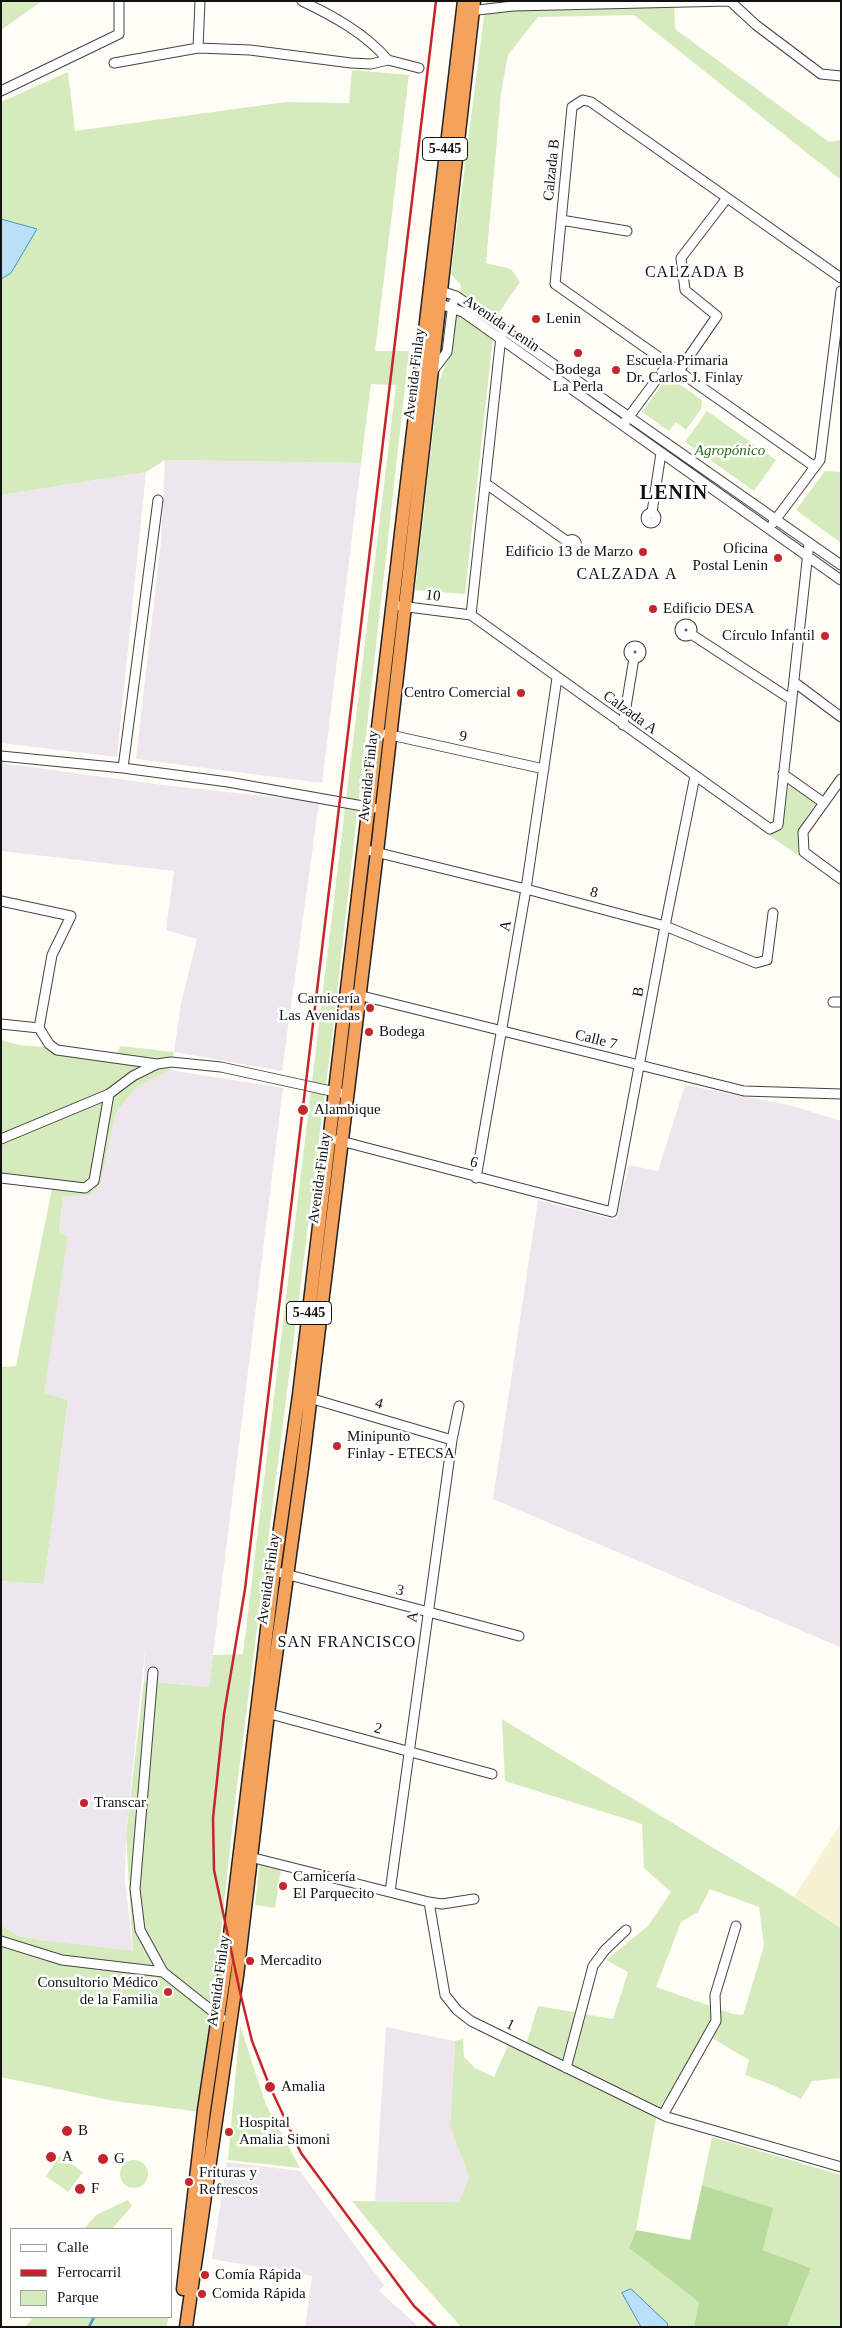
<!DOCTYPE html>
<html>
<head>
<meta charset="utf-8">
<style>
  body { margin:0 }
  #map { position:relative; width:842px; height:2328px; overflow:hidden; background:#fffdf5; font-family:"Times New Roman",serif }
  canvas { display:block }
  .frame { position:absolute; inset:0; border:2px solid #111; pointer-events:none }
  .legend { position:absolute; left:10px; top:2228px; width:162px; height:90px; box-sizing:border-box; background:#fff; border:1px solid #a0a0a0; margin:0; padding:6px 9px; list-style:none; font-size:15px; color:#111 }
  .legend li { display:flex; align-items:center; gap:10px; height:25px }
  .legend b { width:25px; border:1px solid #a0a0a0 }
</style>
</head>
<body>
<div id="map">
<canvas width="842" height="2328"></canvas>
<div class="frame"></div>
<ul class="legend">
<li><b style="height:6px;background:#fff"></b>Calle</li>
<li><b style="height:6px;background:#c4262e"></b>Ferrocarril</li>
<li><b style="height:14px;background:#d5ebbd"></b>Parque</li>
</ul>
</div>
<script>
const context = document.querySelector('canvas').getContext('2d');
context.lineJoin = 'round';
function paint(path, color) {
  context.fillStyle = color;
  context.fill(path, 'evenodd');
}
function stroke(path, color, width, dash) {
  context.strokeStyle = color;
  context.lineWidth = width;
  context.lineCap = dash ? 'butt' : 'round';
  context.setLineDash(dash || []);
  context.stroke(path);
}
function write(font, color, halo, rows, align = 'center') {
  context.font = font + ' "Times New Roman",serif';
  context.lineWidth = 5;
  context.setLineDash([]);
  context.textBaseline = 'middle';
  context.strokeStyle = halo;
  context.fillStyle = color;
  for (const [text, x, y, turn = 0] of rows) {
    context.save();
    context.translate(x, y);
    context.rotate((+turn || 0) * Math.PI / 180);
    context.textAlign = isNaN(turn) ? turn : align;
    if (halo) context.strokeText(text, 0, 0);
    context.fillText(text, 0, 0);
    context.restore();
  }
}
paint(new Path2D(`
  M165,460l196,3 -39,320 -186,-24 25,-218z
  M146,472l-29,285 -116,-14v-248z
  M1,763l162,22 156,17 -37,269 -108,-19 7,-49 16,-64 -31,-9 8,-59 -173,-20z
  M170,1070l113,18 -74,599 -65,-6 1,-31 -19,185 -1,45 8,72 -93,-12 -21,-4 -18,-11v-344l43,3 24,-184 -25,-7 25,-157 -9,-3 4,-36 28,-2 9,-10 16,-73 21,-25z
  M685,1085l104,20 52,16 -1,526 -347,-148 45,-299 78,20 13,-55 29,6z
  M386,2027l69,14 -5,85 19,51 -10,25 -84,-1z
  M227,2162l73,9 84,114 -5,6 40,36h-114l7,-51 -100,-17z`), '#eee6ef');
paint(new Path2D(`
  M841,1823v105l-47,-31z`), '#f6f3d4');
paint(new Path2D(`
  M1,1h41l-41,29z
  M486,1h188l1,28 154,113 12,-2v40l-207,-165 -96,2 -30,38 -7,38 -15,170 25,6 9,13 -25,36 -30,276 -50,-4 24,-209 11,-26 11,-70 -10,-11z
  M352,70l57,5 -34,276h34l-76,678 -97,765 -24,217 6,5 -14,94 -10,1 -80,-10 -113,-24v-152l18,11 21,4 93,11 -7,-116 18,-154 65,6 4,-32 30,-1 153,-1269 -25,-1 -10,79 -196,-3 -19,12 -145,23v-216l10,-6 26,-44 -36,-10v-117l67,-30 7,59 211,-29 63,1z
  M668,376l34,24 -1,9 -15,21 -10,-8 -7,9 -27,-19z
  M707,411l69,49 -22,31 -69,-49z
  M825,471l16,1v71l-45,-33z
  M791,785l25,17 -18,28 1,26 -32,-22 15,-6 6,-40z
  M1,1040l18,5 98,8 3,-7 54,6 -4,18 -33,17 -21,25 -16,73 -9,10 -28,2 -4,36 9,3 -24,157 24,7 -24,184 -43,-3v-214l15,-1 36,-177 -51,-6z
  M502,1719l292,178 47,31v150l-29,3 -11,18 -29,-14 -27,-10 4,-15 -44,-26 -48,79 -21,117 -7,18 71,54 -6,25h-233l-73,-82 -36,-44 107,1 10,-25 -19,-51 5,-85 8,-2 1,18 11,11 19,9 15,-34 15,8 14,-45 75,13 15,-47 -22,-12 42,-34 23,-34 -27,-24 -2,-44 -137,-43zM710,1889l49,18 5,39 -21,69 -10,-1 -77,-27 25,-65 17,-10z
  M260,1863l21,6 -6,39 -20,-3z
  M240,2025l26,80 34,63 -72,-8z
  M712,2137l129,38v152h-54l24,-59 -48,-18 9,-42 -70,-23z
  M60,2156l23,16 -15,20 -22,-16z
  M120 2174a14 14 0 1 1 28 0a14 14 0 1 1-28 0Z
  M128,2200l4,6 -20,23h-28l12,-14z
  M33,2317h135l-1,10h-142z`), '#d5ebbd');
paint(new Path2D(`
  M702,2185l71,23 -10,42 48,18 -24,59h-93l5,-25 -70,-54 7,-18 54,10z`), '#b9dc9c');
const water = new Path2D(`
  M1,219l36,10 -26,44 -10,6z
  M631,2289l36,34 1,4h-27l-19,-34z`);
paint(water, '#b9e0f7');
stroke(water, '#3f96cf', 1);
stroke(new Path2D(`
  M89,2327l5,-10`), '#3f96cf', 2.5);
const minor = new Path2D(`
  M469,11l44,-5 217,-5 26,24 65,49 20,2
  M198,48l2,-47
  M388,60l31,8
  M114,63l84,-15 52,2 101,13 20,1 17,-4c-23,-27 -55,-44 -86,-59
  M1,91l118,-57v-33
  M561,220l66,11
  M438,293l3,-2 15,5 385,269
  M435,302l28,10 378,268
  M679,371l38,-55 -32,-26 -4,-32 46,-60
  M432,372l15,-20 6,-49
  M625,422l43,-58
  M815,467l-260,-183 17,-177 11,-7 8,2 250,176
  M485,483l83,59
  M652,512l9,-59
  M646 518a5 5 0 1 1 10 0a5 5 0 1 1-10 0Z
  M773,523l47,-63 21,-169
  M567.5 544a4.5 4.5 0 1 1 9 0a4.5 4.5 0 1 1-9 0Z
  M400,606l71,9 299,214 8,-4 31,-282
  M471,615l30,-279
  M680 630a6 6 0 1 1 12 0a6 6 0 1 1-12 0Z
  M691,634l101,66
  M629 652a6 6 0 1 1 12 0a6 6 0 1 1-12 0Z
  M794,682l47,35
  M623,725l11,-67
  M386,734l158,35
  M1,756l122,12 105,14 146,26
  M123,768l35,-268
  M783,774l41,29
  M841,779l-38,53 1,20 37,27
  M363,849l163,40 139,37 91,37 11,-3 6,-47
  M1,901l70,15 -19,39 -13,73 10,16 8,6 100,14
  M354,994l390,97 97,3
  M833,1002h8
  M1,1024l38,4
  M1,1139l108,-45 24,-18 24,-12 14,-2 50,5 119,26
  M337,1140l275,72 53,-286 30,-150
  M1,1178l84,10 9,-7 15,-87
  M476,1178l50,-289 31,-211
  M306,1397l146,43
  M274,1571l245,65
  M153,1672l-18,217 5,41 23,42
  M263,1712l229,62
  M246,1856l183,46 13,2 32,-5
  M390,1892l62,-452 7,-34
  M429,1902l16,93 12,15 14,11 196,96 174,50
  M1,1941l61,19 101,12 58,46
  M566,2068l27,-102 12,-16 21,-20
  M663,2115l53,-94 -1,-26 21,-69`);
const highway = new Path2D(`
  M183,2289l21,-179 25,-167 45,-372 25,-176 165,-1394
  M186,2327l51,-351 31,-263 34,-245 75,-616 97,-851`);
stroke(minor, '#444', 11);
stroke(highway, '#222', 15);
stroke(minor, '#fff', 9);
stroke(highway, '#f5a25d', 12);
stroke(new Path2D(`
  M436,2327l-22,-21 -113,-153 -31,-66 -18,-46 -12,-49 -26,-122 -1,-52 11,-104 21,-125 191,-1588`), '#c4262e', 2.5);
for (const [x, y, r, color] of [
  [536,319,5,"#c4262e"],
  [578,353,5,"#c4262e"],
  [616,370,5,"#c4262e"],
  [643,552,5,"#c4262e"],
  [778,558,5,"#c4262e"],
  [653,609,5,"#c4262e"],
  [825,636,5,"#c4262e"],
  [521,693,5,"#c4262e"],
  [370,1008,5,"#c4262e"],
  [369,1032,5,"#c4262e"],
  [303,1110,6,"#c4262e"],
  [337,1446,5,"#c4262e"],
  [84,1803,5,"#c4262e"],
  [283,1886,5,"#c4262e"],
  [250,1961,5,"#c4262e"],
  [168,1992,5,"#c4262e"],
  [270,2087,6,"#c4262e"],
  [67,2131,6,"#c4262e"],
  [229,2132,5,"#c4262e"],
  [51,2157,6,"#c4262e"],
  [103,2159,6,"#c4262e"],
  [189,2182,5,"#c4262e"],
  [80,2189,6,"#c4262e"],
  [205,2275,5,"#c4262e"],
  [202,2294,5,"#c4262e"]
]) {
  const dot = new Path2D();
  dot.arc(x, y, r, 0, 2 * Math.PI);
  context.fillStyle = color;
  context.fill(dot);
  stroke(dot, '#fff', 2);
}
for (const [x, y, w] of [
  [445,149,45],
  [309,1313,45]
]) {
  const box = new Path2D();
  box.roundRect(x - w / 2, y - 11.5, w, 23, 4);
  context.fillStyle = '#fff';
  context.fill(box);
  stroke(box, '#111', 1);
}
write('bold 14px', '#111', null, [
  ["5-445",445,149],
  ["5-445",309,1313]
]);
write('15px', '#111', '#fff', [
  ["Calzada B",552,170,-84],
  ["Avenida Lenin",501,324,34],
  ["Avenida Finlay",415,374,-83],
  ["10",433,596,7],
  ["Calzada A",630,713,36],
  ["9",463,737,12],
  ["Avenida Finlay",369,776,-84],
  ["8",594,893,15],
  ["A",506,926,-80],
  ["B",639,992,-80],
  ["Calle 7",596,1040,14],
  ["6",474,1163,15],
  ["Avenida Finlay",320,1178,-82],
  ["4",379,1404,16],
  ["Avenida Finlay",269,1579,-82],
  ["3",400,1591,15],
  ["A",413,1617,-82],
  ["2",378,1729,15],
  ["Avenida Finlay",219,1981,-82],
  ["1",510,2025,26]
]);
write('15px', '#111', '#fff', [
  ["Lenin",546,319],
  ["Escuela Primaria",626,361],
  ["Dr. Carlos J. Finlay",626,378],
  ["Bodega",578,370,"center"],
  ["La Perla",578,387,"center"],
  ["Oficina",768,549,"right"],
  ["Postal Lenin",768,566,"right"],
  ["Edificio 13 de Marzo",633,552,"right"],
  ["Edificio DESA",663,609],
  ["Círculo Infantil",815,636,"right"],
  ["Centro Comercial",511,693,"right"],
  ["Carnicería",360,999,"right"],
  ["Las Avenidas",360,1016,"right"],
  ["Bodega",379,1032],
  ["Alambique",314,1110],
  ["Minipunto",347,1437],
  ["Finlay - ETECSA",347,1454],
  ["Transcar",94,1803],
  ["Carnicería",293,1877],
  ["El Parquecito",293,1894],
  ["Mercadito",260,1961],
  ["Consultorio Médico",158,1983,"right"],
  ["de la Familia",158,2000,"right"],
  ["Amalia",281,2087],
  ["Hospital",239,2123],
  ["Amalia Simoni",239,2140],
  ["B",78,2131],
  ["A",62,2157],
  ["G",114,2159],
  ["Frituras y",199,2173],
  ["Refrescos",199,2190],
  ["F",91,2189],
  ["Comía Rápida",215,2275],
  ["Comida Rápida",212,2294]
], 'left');
write('italic 15px', '#2f6b1f', '#fff', [
  ["Agropónico",730,451]
]);
context.letterSpacing = '1px';
write('16px', '#111', '#fff', [
  ["CALZADA B",695,273],
  ["CALZADA A",627,575],
  ["SAN FRANCISCO",347,1643]
]);
context.letterSpacing = '0px';
context.letterSpacing = '1px';
write('bold 20px', '#111', '#fff', [
  ["LENIN",674,494]
]);
context.letterSpacing = '0px';
</script>
</body>
</html>
